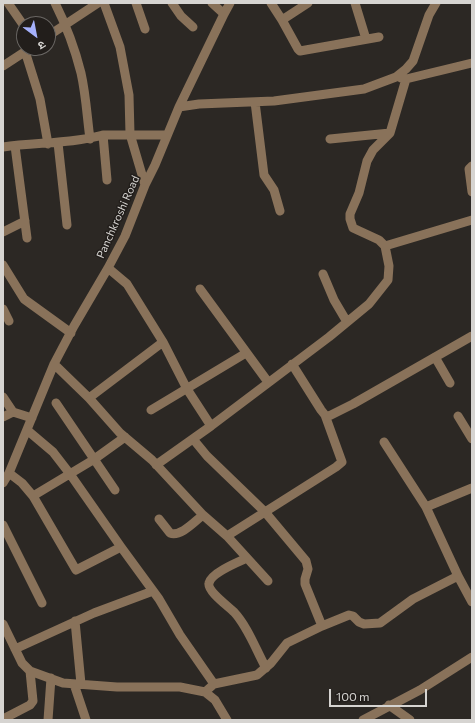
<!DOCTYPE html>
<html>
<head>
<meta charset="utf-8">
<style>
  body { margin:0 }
  #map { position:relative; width:475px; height:723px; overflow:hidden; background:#2c2824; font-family:Commissioner,"Noto Sans Devanagari",sans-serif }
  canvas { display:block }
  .frame { position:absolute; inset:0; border:4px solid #d6d4d1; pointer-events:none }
  .north { position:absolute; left:16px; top:16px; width:40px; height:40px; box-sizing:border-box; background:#221e1b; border:1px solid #6a6764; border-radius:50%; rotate:148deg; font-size:11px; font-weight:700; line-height:16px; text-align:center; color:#d6d4d1 }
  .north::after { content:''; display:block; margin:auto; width:14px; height:18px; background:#a5b1fc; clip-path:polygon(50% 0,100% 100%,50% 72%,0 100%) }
  .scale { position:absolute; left:329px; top:689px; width:98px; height:18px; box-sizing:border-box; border:2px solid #d6d4d1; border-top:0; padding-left:5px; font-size:12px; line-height:14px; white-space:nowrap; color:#d6d4d1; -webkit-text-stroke:3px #221e1b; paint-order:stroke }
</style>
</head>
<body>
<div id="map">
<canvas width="475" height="723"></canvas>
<div class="frame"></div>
<div class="north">उ</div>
<div class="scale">100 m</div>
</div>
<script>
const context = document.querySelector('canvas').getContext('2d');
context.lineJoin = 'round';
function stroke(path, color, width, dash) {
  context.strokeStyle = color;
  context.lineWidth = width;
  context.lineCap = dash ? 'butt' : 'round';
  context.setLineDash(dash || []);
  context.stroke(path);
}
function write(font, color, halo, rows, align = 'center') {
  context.font = font + ' Commissioner,sans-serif';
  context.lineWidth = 3;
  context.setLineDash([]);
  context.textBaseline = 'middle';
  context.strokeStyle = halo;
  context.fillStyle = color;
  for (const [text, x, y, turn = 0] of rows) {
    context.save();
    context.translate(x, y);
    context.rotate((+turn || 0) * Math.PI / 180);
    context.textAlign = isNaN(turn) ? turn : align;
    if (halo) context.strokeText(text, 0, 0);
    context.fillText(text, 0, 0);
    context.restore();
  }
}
stroke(new Path2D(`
  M8,3l16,23
  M55,3c11,22 20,46 26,70 5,22 6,44 9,66
  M104,3l16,44 9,48 1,39 15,51
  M136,3l9,26
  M172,3l9,13 12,11
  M212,3l12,11
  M271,3l11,17 26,-17
  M355,3l11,36
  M282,20l16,29 2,2 79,-14
  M48,36l50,-33
  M25,51l15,48 8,45
  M3,66l26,-17
  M401,78l5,1 66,-16
  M255,102l9,73 10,15 6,21
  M179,107l20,-3 75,-3 90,-12 32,-12 10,-8 7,-8 16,-46 7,-12
  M103,135h64
  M330,139l60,-6
  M58,143l9,82
  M15,146l12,92
  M3,147c33,-5 67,-3 100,-12l4,45
  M472,166l-3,3 3,23
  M3,232l22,-11
  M385,246l87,-26
  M3,265l21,34 47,34
  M108,268l19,16 36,58 24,47 24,37 118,-89 40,-33 19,-24 1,-14 -4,-20 -6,-6 -26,-12 -3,-9v-5l9,-21 8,-32 6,-11 17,-17 16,-54
  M323,274l11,26 13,22
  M200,289l68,93
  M3,309l6,12
  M435,357l15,26
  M54,364l35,34 31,35 32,27 51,55 24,21 41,45
  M292,364l29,46 4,5 4,1 24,-12 119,-68
  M3,397l10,15 19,6
  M89,398l74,-56
  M56,403l59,87
  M151,410l95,-57
  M458,416l14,23
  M3,417l10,-5
  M27,430l26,22 17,22 51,73 38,52 21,36 34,49
  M193,439l14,17 58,56 41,49 2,8 -3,10v5l17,42
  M384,442l42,65
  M156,465l55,-39
  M9,473l13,10 11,13 43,74 45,-23
  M3,483l6,-10 45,-109 20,-38 34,-58 17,-32 20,-51 10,-20 24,-58 45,-93 6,-11
  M472,488l-46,19 32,69 14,26
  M33,496l60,-36 32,-23
  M159,519l11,14c11,4 25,-12 33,-18
  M3,525l39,78
  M227,536l109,-69 6,-5 -17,-47
  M247,558c-9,4 -36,15 -38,25 -2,8 19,23 25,29 14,15 22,38 32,56
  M75,621l6,63
  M3,624l19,39 8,8 33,12 54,4h63l25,5 10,8 12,20
  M15,649l79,-36 59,-22
  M74,684l12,36
  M205,692l9,-8 43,-9 14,-12 16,-20 35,-17 27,-11 4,1 6,6 5,2 16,-1 33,-24 45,-23
  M389,705l21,15
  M3,719l27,-14 3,-4 -3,-30
  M48,720l3,-42
  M363,720l57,-30 52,-33`), '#89725a', 9);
write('11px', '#d6d4d1', '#221e1b', [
  ["Panchkroshi Road",118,217,-66]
]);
</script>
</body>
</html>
